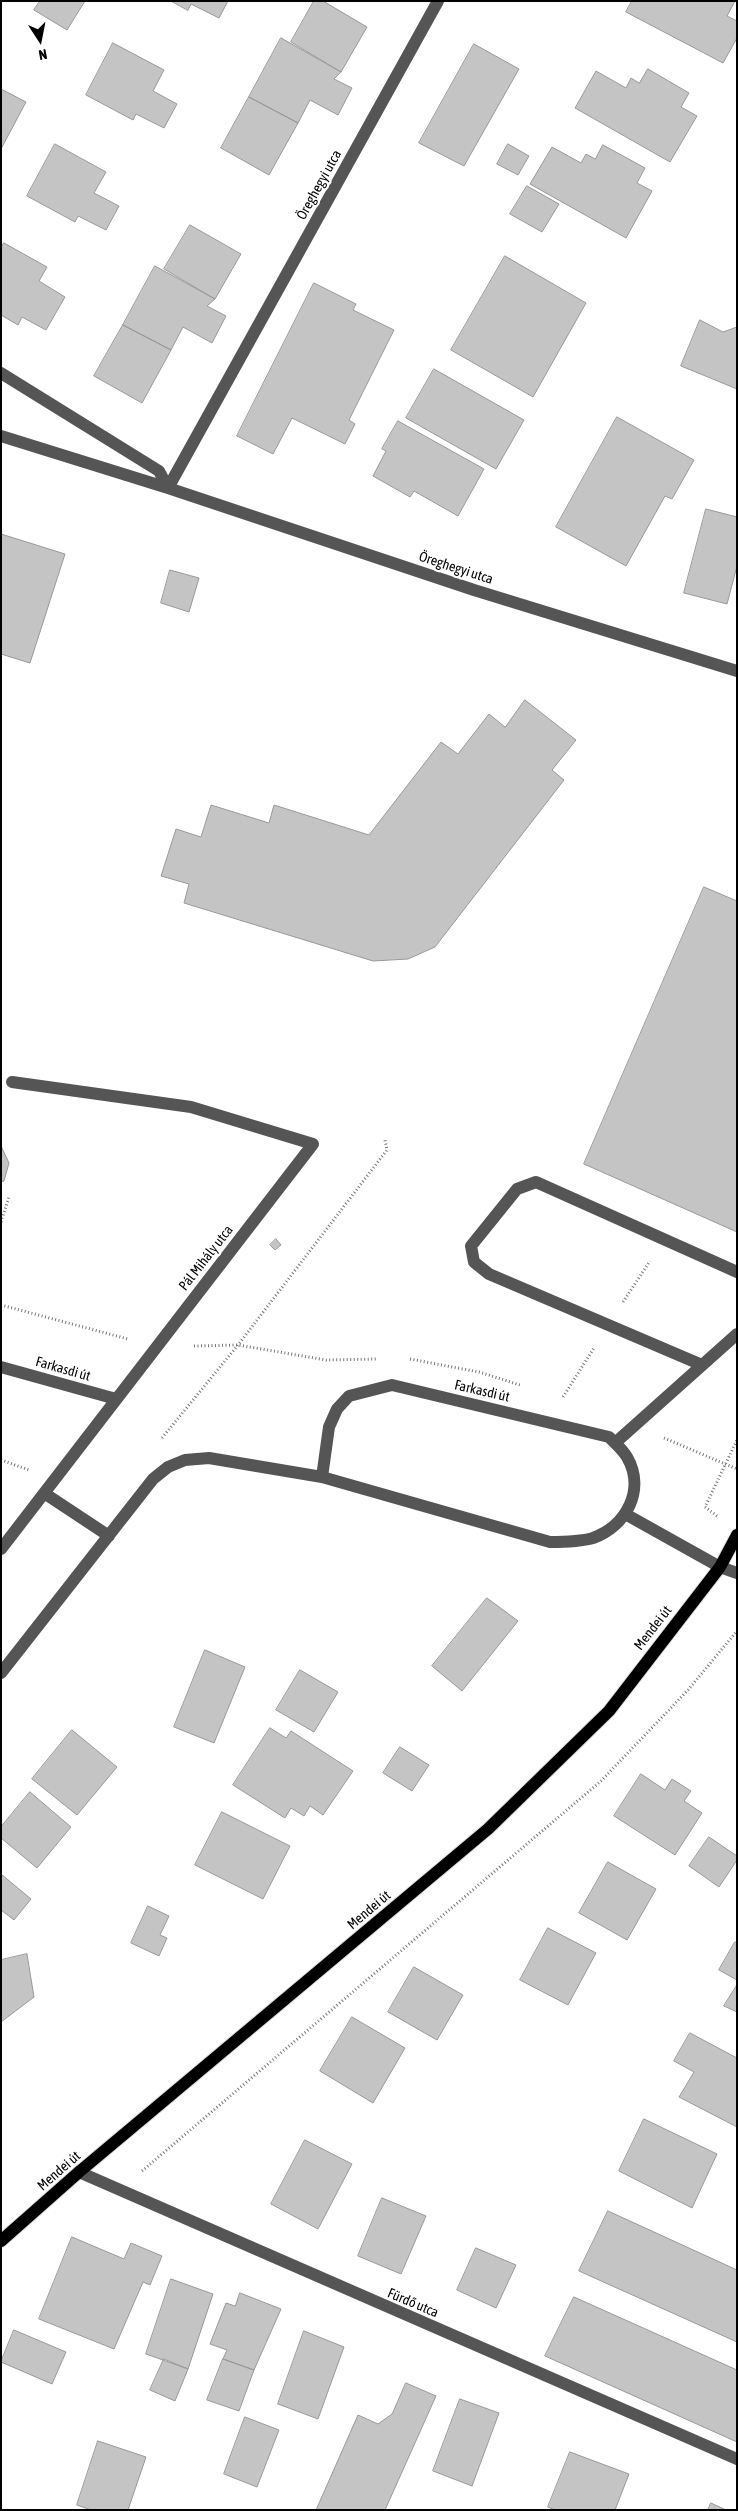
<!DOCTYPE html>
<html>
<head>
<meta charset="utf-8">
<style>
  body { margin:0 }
  #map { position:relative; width:738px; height:2511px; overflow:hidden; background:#fff; font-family:"Asap Condensed",sans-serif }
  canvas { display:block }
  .frame { position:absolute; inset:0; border:2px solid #000; pointer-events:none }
  .north { position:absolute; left:15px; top:15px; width:50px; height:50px; -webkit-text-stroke:4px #fff; paint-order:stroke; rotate:169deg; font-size:14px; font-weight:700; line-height:20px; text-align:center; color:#000 }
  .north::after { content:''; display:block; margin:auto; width:18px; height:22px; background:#000; clip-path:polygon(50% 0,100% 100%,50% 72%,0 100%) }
</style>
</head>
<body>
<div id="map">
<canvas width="738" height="2511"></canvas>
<div class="frame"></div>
<div class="north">N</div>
</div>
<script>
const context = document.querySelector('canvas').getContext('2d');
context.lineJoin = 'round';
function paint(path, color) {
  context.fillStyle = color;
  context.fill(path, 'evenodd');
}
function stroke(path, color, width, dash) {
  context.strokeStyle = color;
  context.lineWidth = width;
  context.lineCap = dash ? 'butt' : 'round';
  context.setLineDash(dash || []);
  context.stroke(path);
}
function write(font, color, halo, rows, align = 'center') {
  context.font = font + ' "Asap Condensed",sans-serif';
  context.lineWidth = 4.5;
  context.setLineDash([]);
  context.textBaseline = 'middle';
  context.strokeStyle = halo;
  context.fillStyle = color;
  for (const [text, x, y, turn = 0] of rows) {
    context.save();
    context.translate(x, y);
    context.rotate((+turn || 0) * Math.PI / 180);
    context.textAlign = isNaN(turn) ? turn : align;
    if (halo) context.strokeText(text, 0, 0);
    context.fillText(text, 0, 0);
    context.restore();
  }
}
const building = new Path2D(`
  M40,1h45l-18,29 -33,-20z
  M171,1h57l-9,17 -28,-14 -3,6z
  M314,1h9l44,26 -26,45 -50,-30z
  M632,1h103l-8,15 10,5v17l-14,25 -97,-51z
  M281,38l60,34 -7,7 18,9 -14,27 -28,-15 -12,23 -49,-26z
  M113,43l51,27 -11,21 24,13 -13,24 -28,-14 -3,6 -47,-25z
  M474,44l45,25 -55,97 -45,-23z
  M648,69l41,24 -8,14 16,9 -27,46 -95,-54 21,-37 30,17 5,-10 8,5z
  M1,89l25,13 -25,47z
  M249,97l49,26 -29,52 -48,-27z
  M55,144l51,28 -12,21 25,13 -13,24 -28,-14 -3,6 -48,-26z
  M508,144l21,12 -11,19 -21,-11z
  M603,145l42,23 -8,15 15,8 -26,47 -96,-54 22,-37 29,16 5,-9 9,5z
  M527,186l32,18 -17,28 -32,-18z
  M190,225l51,29 -26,45 -51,-30z
  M4,243l43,24 -8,14 26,16 -19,33 -24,-13 -4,8 -17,-10v-67z
  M505,256l81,47 -53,94 -82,-47z
  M155,266l60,33 -8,7 19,10 -14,27 -29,-16 -12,23 -48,-25z
  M314,283l42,21 -3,6 41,20 -45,90 6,4 -10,20 -53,-26 -19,36 -36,-18z
  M700,320l23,12 14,-5v62l-56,-23z
  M123,325l48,25 -29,53 -48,-27z
  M434,369l90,51 -28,49 -90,-51z
  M617,417l77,43 -22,39 -7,-3 -39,70 -70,-39z
  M398,421l86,48 -26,47 -44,-25 -4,6 -37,-21 13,-25 -4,-2z
  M706,509l31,8v49l-10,38 -43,-11z
  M1,534l64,20 -35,109 -29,-9z
  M170,570l29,8 -10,34 -28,-9z
  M525,700l51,40 -24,30 12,10 -129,167 -27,12 -35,2 -189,-58 5,-19 -28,-8 15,-47 25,8 10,-32 58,18 5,-18 95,30 72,-93 17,12 31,-40 16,13z
  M704,887l33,14v331l-153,-68z
  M1,1146l8,17 -5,18 -3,1z
  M276,1239l5,6 -6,5 -5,-5z
  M487,1598l31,23 -56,70 -30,-25z
  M205,1650l40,17 -31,76 -40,-16z
  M300,1670l38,22 -24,40 -38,-22z
  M270,1728l16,10 5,-7 62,40 -30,44 -13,-9 -6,10 -13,-8 -6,10 -52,-33z
  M72,1730l45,37 -40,48 -45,-36z
  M400,1747l29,18 -17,26 -29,-18z
  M641,1774l24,16 7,-11 19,12 -7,10 18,12 -27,42 -61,-39z
  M30,1792l41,35 -34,41 -36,-30v-11z
  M222,1812l68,34 -27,53 -68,-34z
  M709,1837l28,19v4l-18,27 -30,-21z
  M608,1862l48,27 -29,51 -48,-27z
  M1,1874l30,25 -17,21 -13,-10z
  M148,1906l21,10 -9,19 7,3 -8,18 -28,-13z
  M548,1928l48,25 -28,52 -48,-25z
  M735,1942l2,1v37l-18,-10z
  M27,1954l7,43 -33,25v-62z
  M414,1967l49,28 -26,45 -49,-28z
  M737,1985v27l-13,-6z
  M352,2017l53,31 -32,55 -53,-32z
  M690,2033l47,25v69l-58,-30 15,-25 -20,-11z
  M644,2119l73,35 -25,54 -73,-37z
  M305,2140l47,24 -34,65 -47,-25z
  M382,2198l44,18 -25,58 -43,-18z
  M608,2211l129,59v72l-158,-71z
  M72,2237l52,22 7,-16 31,13 -12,29 -7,-3 -29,67 -75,-30z
  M476,2248l40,17 -20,43 -39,-18z
  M171,2279l42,15 -25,75 -42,-15z
  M240,2293l41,16 -27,61 -31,-11 4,-9 -17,-6 16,-41 9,3z
  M574,2297l163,73v72l-192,-86z
  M14,2330l52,22 -14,32 -51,-22z
  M304,2331l40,16 -26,72 -40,-15z
  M164,2359l24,10 -13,32 -25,-11z
  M223,2359l31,11 -15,41 -32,-11z
  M406,2383l30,13 -51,114h-69l42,-95 20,9 14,-10z
  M460,2399l39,14 -27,73 -39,-15z
  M245,2417l34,13 -22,57 -33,-13z
  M98,2441l48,16 -18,53h-37l-14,-5z
  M570,2452l59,22 -14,36h-60l-7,-3z
  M711,2503l15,7h-18z`);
paint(building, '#c4c4c4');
stroke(building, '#999', 1);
const major = new Path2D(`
  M1,2241l78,-69 409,-343 121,-118 111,-144 17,-32`);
stroke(major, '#dbdbdb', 14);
stroke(new Path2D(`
  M1,1222l8,-25
  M623,1302l27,-41
  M1,1305l127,34
  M194,1346l44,-1 88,15 50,-1
  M410,1359l69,13 41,13
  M563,1397l31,-49
  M162,1438l76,-93 149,-195 -2,-10
  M664,1438l73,31
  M1,1460l28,10
  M717,1516l-12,-9 32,-67
  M142,2171l459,-390 87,-91 49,-59`), '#777', 3, [1, 2.5]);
stroke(new Path2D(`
  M1,373l158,98 9,17
  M1,436l167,52 306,102 263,81
  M168,488l270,-487
  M702,1365l-213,-91 -15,-12 -3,-16 46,-57 19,-7 201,90
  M1,1367l115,32
  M615,1443l122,-109
  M44,1493l65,43
  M627,1515l93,52 17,6
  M1,1549l312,-405 -122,-37 -179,-25
  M1,1673l152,-194 15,-12 17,-7 24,-2 113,19 228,65c14,0 29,0 43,-4 33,-12 53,-48 34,-81 -4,-7 -12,-14 -18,-20l-217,-52 -43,11 -12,13 -8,18 -7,50
  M79,2172l658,287`), '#555', 12);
stroke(major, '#000', 12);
write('14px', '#000', '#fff', [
  ["Öreghegyi utca",319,185,-61],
  ["Öreghegyi utca",456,568,18],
  ["Pál Mihály utca",206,1258,-52],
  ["Farkasdi út",63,1369,16],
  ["Farkasdi út",482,1391,13],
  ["Mendei út",653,1628,-52],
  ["Mendei út",369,1910,-40],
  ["Mendei út",59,2171,-41],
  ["Fürdő utca",413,2303,23]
]);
</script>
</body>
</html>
